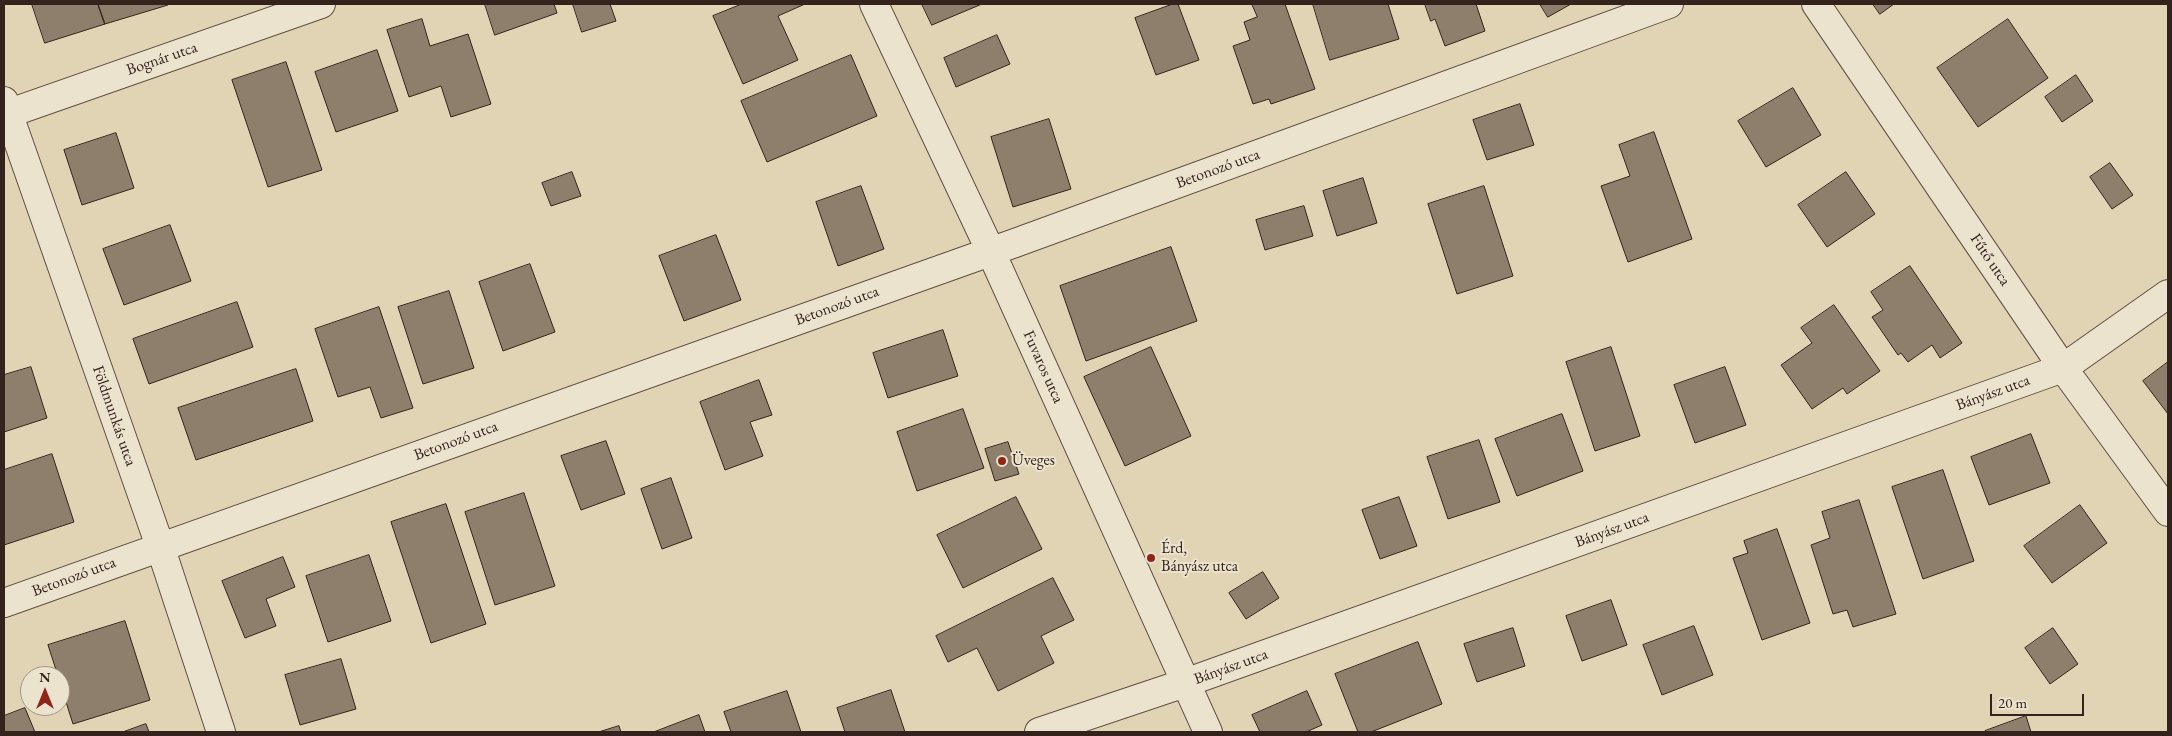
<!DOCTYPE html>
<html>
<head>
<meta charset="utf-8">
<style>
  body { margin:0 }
  #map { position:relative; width:2172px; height:736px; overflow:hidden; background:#e1d4b5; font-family:"EB Garamond",serif }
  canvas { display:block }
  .frame { position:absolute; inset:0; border:5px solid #34231c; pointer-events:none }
  .north { position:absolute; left:20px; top:666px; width:50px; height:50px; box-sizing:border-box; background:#ece3cf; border:1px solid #a29687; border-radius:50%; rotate:0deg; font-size:14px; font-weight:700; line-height:20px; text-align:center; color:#34231c }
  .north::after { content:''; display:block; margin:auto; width:18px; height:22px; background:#8f2418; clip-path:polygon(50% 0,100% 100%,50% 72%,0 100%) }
  .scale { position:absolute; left:1990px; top:694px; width:94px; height:22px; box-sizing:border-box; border:2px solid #34231c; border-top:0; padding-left:6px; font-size:15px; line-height:18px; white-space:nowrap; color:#34231c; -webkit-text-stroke:4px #ece3cf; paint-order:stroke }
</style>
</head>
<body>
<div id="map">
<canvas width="2172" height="736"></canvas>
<div class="frame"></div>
<div class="north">N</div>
<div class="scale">20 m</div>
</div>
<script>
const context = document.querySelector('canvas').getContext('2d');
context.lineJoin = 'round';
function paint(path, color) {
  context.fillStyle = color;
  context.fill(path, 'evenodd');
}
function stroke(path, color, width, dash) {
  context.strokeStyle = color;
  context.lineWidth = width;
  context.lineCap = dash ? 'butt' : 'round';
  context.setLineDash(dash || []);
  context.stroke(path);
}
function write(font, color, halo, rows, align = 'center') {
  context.font = font + ' "EB Garamond",serif';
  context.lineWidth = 4;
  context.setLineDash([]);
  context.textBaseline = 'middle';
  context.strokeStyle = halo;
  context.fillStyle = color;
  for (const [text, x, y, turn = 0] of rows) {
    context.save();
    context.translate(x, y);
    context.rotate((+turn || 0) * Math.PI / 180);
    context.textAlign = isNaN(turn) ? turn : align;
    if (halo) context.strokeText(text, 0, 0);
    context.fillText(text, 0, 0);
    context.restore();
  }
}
const building = new Path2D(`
  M32,4h66l7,20 -60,19z
  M98,4h70v1l-63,19z
  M485,4h69l3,9 -62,22z
  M573,4h37l6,17 -34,11z
  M742,4h63l-27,12 20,44 -55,24 -30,-68z
  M922,4h60l-50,21z
  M1173,4h5l21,56 -43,15 -21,-57z
  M1252,4h33l30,85 -44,15 -2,-5 -16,5 -20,-58 17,-6 -6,-18 13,-5z
  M1313,4h75l11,35 -69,21z
  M1425,4h51l9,27 -40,15 -10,-27 -4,2z
  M1540,4h31l-23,13z
  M1873,4h21l-14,10z
  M422,19l8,27 38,-12 23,70 -40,13 -10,-31 -32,11 -22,-67z
  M2008,19l40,59 -70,49 -41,-59z
  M997,35l13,29 -54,23 -12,-29z
  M377,50l21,61 -62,21 -21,-60z
  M851,55l26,61 -110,46 -26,-61z
  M286,62l36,108 -54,17 -36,-107z
  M2076,75l17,26 -31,21 -17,-25z
  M1793,88l28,47 -55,32 -28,-46z
  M1520,104l14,41 -47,15 -14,-40z
  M1049,119l22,70 -58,18 -22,-70z
  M1654,132l38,107 -64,23 -27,-76 29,-10 -11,-31z
  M116,133l18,55 -52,17 -18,-55z
  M2110,163l23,32 -21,14 -22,-32z
  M572,172l9,24 -30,10 -9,-23z
  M1846,172l29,42 -48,33 -29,-42z
  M1363,178l14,45 -40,13 -14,-45z
  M861,186l23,63 -46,17 -22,-64z
  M1484,186l29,90 -56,18 -29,-90z
  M1304,206l9,30 -48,14 -9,-30z
  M170,225l21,56 -67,24 -21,-56z
  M716,235l25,65 -57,21 -25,-65z
  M1171,247l26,74 -111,40 -26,-75z
  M530,264l25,68 -52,19 -24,-69z
  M1910,266l52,77 -22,15 -8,-13 -24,17 -7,-9 -3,2 -26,-38 11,-7 -12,-18z
  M449,291l25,77 -51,16 -25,-77z
  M237,302l16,45 -104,37 -16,-45z
  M1834,305l46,66 -33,23 -4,-6 -31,21 -31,-44 31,-22 -11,-15z
  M379,307l34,101 -32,10 -11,-31 -32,10 -23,-68z
  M943,330l15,46 -70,22 -15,-45z
  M1151,347l40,89 -66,30 -41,-89z
  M1611,347l29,89 -45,15 -29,-89z
  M2168,362v52l-25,-33z
  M31,367l16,51 -43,14v-57z
  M1725,367l21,58 -51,18 -21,-58z
  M296,369l17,52 -117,39 -18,-52z
  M759,380l13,35 -22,7 13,34 -38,14 -25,-68z
  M963,409l21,59 -67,23 -20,-59z
  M1562,414l21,57 -66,25 -22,-57z
  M2031,434l19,49 -61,22 -18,-48z
  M1479,440l21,62 -52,17 -21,-62z
  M606,441l19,53 -44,16 -20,-54z
  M1008,442l11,32 -24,7 -10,-32z
  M52,454l22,68 -70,23v-75z
  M1943,470l31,91 -51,18 -31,-92z
  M671,478l21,60 -30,11 -21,-60z
  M524,493l31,93 -60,19 -30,-93z
  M1016,497l26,52 -79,39 -26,-53z
  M1399,497l18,49 -37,13 -18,-49z
  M1859,500l37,114 -43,13 -6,-17 -14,4 -22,-69 19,-7 -8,-26z
  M446,504l40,120 -55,19 -40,-121z
  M2080,505l27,38 -55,40 -28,-37z
  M1777,529l33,94 -48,17 -29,-82 15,-5 -4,-12z
  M369,555l22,66 -63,21 -22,-66z
  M283,557l12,30 -29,12 10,27 -31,12 -23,-57z
  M1263,572l16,26 -33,21 -17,-26z
  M1053,578l21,42 -33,16 13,27 -56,28 -21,-43 -29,14 -12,-26z
  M1611,600l16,45 -45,16 -16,-45z
  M125,621l25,79 -77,24 -13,-41v-7h-2l-10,-31z
  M1694,626l19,49 -51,20 -19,-50z
  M1513,628l12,38 -48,16 -13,-38z
  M2053,628l25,36 -28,20 -25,-36z
  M1418,642l24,62 -71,28h-13l-23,-58z
  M341,659l15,50 -56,16 -15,-50z
  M891,690l14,42h-60l-8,-24z
  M787,691l14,41h-70l-7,-20z
  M1307,691l15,34 -16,7h-46l-8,-17z
  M25,708l10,24h-31v-16z
  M699,715l6,17h-51z
  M2026,716l5,16h-46v-1z
  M146,724l3,8h-26z
  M619,726l2,6h-22z`);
paint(building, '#8e7f6c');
stroke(building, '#34231c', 1);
const street = new Path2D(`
  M874,4l117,248 217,480
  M1816,4l247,364 105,144
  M4,101l156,445 61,186
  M4,115l317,-111
  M4,603l1011,-360 654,-239
  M1039,732l146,-49 878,-315 105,-74`);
stroke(street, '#5f4f42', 30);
stroke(street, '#ece3cf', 28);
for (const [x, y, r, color] of [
  [1002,461,5,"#8f2418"],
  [1151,558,5,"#8f2418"]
]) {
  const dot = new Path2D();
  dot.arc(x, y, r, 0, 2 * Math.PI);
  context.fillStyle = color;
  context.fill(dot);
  stroke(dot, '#ece3cf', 2);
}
write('16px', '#34231c', '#ece3cf', [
  ["Bognár utca",162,59,-19],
  ["Betonozó utca",1218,169,-20],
  ["Fűtő utca",1990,260,56],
  ["Betonozó utca",837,306,-20],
  ["Fuvaros utca",1043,367,66],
  ["Bányász utca",1993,393,-20],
  ["Földmunkás utca",114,416,71],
  ["Betonozó utca",456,441,-20],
  ["Bányász utca",1612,530,-20],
  ["Betonozó utca",74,577,-20],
  ["Bányász utca",1231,667,-20]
]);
write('16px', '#34231c', '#ece3cf', [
  ["Üveges",1012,461],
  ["Érd,",1161,549],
  ["Bányász utca",1161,567]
], 'left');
</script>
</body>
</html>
